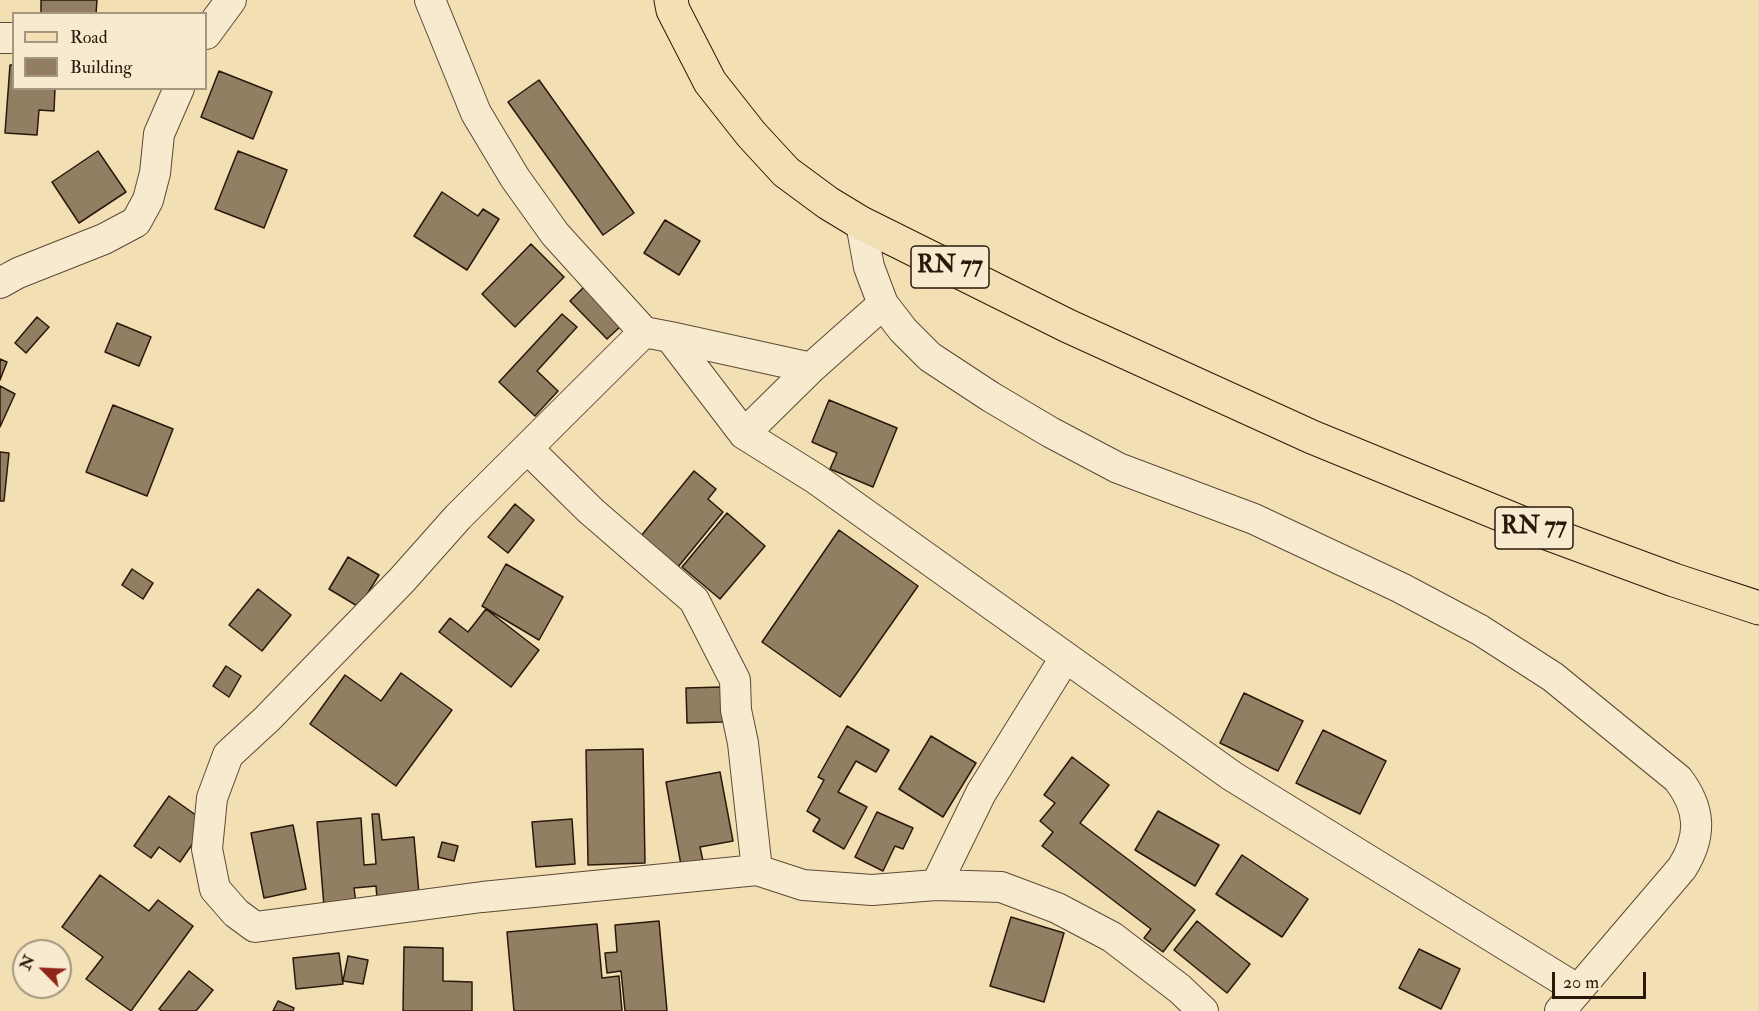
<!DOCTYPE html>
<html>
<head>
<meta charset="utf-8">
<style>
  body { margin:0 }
  #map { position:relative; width:1759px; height:1011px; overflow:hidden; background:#f2dfb4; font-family:"IM FELL Double Pica",serif }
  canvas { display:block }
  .legend { position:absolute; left:12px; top:12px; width:195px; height:78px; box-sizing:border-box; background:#f7eace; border:2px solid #a59680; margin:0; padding:8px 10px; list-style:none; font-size:18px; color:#2a180b }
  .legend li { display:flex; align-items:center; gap:12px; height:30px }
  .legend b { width:30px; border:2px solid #a59680 }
  .north { position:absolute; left:12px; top:939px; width:60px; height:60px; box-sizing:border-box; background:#f7eace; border:2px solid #a59680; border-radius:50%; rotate:294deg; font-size:16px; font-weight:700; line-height:24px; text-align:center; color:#2a180b }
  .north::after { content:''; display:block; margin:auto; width:21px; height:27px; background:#8f2418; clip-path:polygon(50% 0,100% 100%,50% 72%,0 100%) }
  .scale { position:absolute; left:1552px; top:972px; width:94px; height:27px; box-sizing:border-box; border:3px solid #2a180b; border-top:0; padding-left:8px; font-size:18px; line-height:21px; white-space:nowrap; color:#2a180b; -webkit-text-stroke:4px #f7eace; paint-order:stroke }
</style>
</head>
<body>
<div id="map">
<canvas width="1759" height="1011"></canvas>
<ul class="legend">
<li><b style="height:8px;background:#f2dfb4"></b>Road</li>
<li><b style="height:16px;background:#927f63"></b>Building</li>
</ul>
<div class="north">N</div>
<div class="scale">20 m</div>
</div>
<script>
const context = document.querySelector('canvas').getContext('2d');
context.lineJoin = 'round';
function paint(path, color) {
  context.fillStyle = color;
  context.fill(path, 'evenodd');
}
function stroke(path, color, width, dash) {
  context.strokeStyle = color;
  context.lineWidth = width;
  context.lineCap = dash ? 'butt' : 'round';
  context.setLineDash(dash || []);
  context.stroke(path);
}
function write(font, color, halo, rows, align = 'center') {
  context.font = font + ' "IM FELL Double Pica",serif';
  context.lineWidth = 5;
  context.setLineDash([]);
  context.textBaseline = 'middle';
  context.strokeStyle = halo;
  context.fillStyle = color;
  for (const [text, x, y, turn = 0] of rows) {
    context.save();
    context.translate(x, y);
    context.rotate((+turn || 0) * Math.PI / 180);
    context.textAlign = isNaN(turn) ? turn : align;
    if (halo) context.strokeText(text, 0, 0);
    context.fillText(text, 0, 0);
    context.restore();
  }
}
const building = new Path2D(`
  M41,0h56l-1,14h-55z
  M10,65h4v23h41l-1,23 -15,-1 -2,25 -32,-2z
  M219,71l53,21 -19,47 -52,-22z
  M539,80l95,133 -31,22 -95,-133z
  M98,151l28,41 -47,31 -27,-41z
  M238,151l49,19 -23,58 -49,-19z
  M442,192l36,24 5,-7 16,10 -32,51 -53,-34z
  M665,220l35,21 -21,34 -35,-22z
  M531,244l33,33 -49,50 -33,-33z
  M585,286l37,39 -15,14 -37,-38z
  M562,314l15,13 -40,44 21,20 -23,25 -36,-34z
  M37,317l12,10 -23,26 -11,-10z
  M117,323l34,14 -12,29 -34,-14z
  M0,359l7,3 -7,18z
  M0,386l15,8 -15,33z
  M829,400l68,28 -24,59 -43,-18 7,-16 -25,-11z
  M113,405l60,24 -26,67 -61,-24z
  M0,452l9,1 -5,48h-4z
  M694,471l22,18 -8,10 15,13 -45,55 -37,-31z
  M515,504l19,16 -26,33 -20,-16z
  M727,513l38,33 -45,53 -38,-32z
  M839,530l79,56 -78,111 -78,-55z
  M348,557l31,18 -20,32 -30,-18z
  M506,564l57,33 -24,43 -57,-34z
  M132,569l21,14 -10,16 -21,-14z
  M258,589l33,26 -29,36 -33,-26z
  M486,609l53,41 -28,37 -72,-55 11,-14 18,14z
  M226,666l15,10 -12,21 -16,-11z
  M401,673l51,37 -56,76 -86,-62 35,-49 36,26z
  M722,687l1,35 -36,1 -1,-35z
  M1244,693l59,28 -25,50 -58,-28z
  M847,726l42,24 -13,22 -20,-11 -18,31 29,15 -23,42 -31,-18 7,-12 -13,-8 17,-31 -6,-3z
  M1323,730l63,31 -26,53 -64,-31z
  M931,736l45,27 -33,54 -44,-28z
  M643,749l2,114 -57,2 -2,-115z
  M1072,757l37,28 -29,38 115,87 -32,42 -19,-14 7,-9 -109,-83 11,-14 -13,-11 15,-18 -11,-8z
  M720,772l13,69 -33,6 3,14 -22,4 -15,-83z
  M169,796l38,27 -27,39 -21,-15 -8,11 -17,-12z
  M1158,811l61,34 -24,41 -60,-36z
  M877,812l36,16 -10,21 -8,-3 -12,25 -28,-14z
  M372,814h7l3,26 32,-3 5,57 -42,4 -1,-12 -22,2 2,15 -32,3 -7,-84 44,-4 3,47 12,-1z
  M572,819l3,45 -39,3 -4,-45z
  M293,825l13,64 -42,9 -13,-65z
  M442,842l16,4 -4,15 -16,-4z
  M1242,855l66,44 -26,38 -66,-43z
  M100,875l49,36 9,-11 35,26 -62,85 -45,-32 17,-22 -41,-30z
  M1011,917l53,16 -20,69 -54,-16z
  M659,921l8,90h-42l-4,-40 -14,2 -2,-20 12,-1 -2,-27z
  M1197,921l53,43 -23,29 -53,-43z
  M597,924l5,54 17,-2 3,35h-108l-7,-79z
  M404,947l39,1v33l29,1v29h-69z
  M1419,949l41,20 -19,40 -42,-21z
  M339,953l4,31 -47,5 -3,-31z
  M348,956l20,4 -5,24 -20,-3z
  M189,971l24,19 -17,21h-34l-3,-2z
  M278,1001l16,7 -1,3h-20z`);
paint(building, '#927f63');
stroke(building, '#2a180b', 1.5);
const street = new Path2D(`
  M430,0l46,113 39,65 40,56 89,98 26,5 74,97 72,45 416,297 345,213
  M206,34l25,-34
  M0,38h14
  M861,223l8,44 14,37 20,26 27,27 61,40 59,35 68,36 136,51 147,69 79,42 73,47 125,102c23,30 24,57 4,89l-122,143
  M0,283l18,-10 86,-34 32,-17 12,-22 7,-27 4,-39 20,-46
  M644,332l-186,185 -56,63 -135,139 -39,36 -16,43 -5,51 8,40 21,24 19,14 227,-30 275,-27 46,15 69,5 64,-5 65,2 56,21 55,29 68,52 23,22
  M670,337l141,31
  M744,434l67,-66 72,-64
  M528,449l63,62 103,89 41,80 1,30 7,33 14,127
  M936,885l45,-92 84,-135`);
const primary = new Path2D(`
  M671,0l2,10 37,72 41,52 35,38 42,31 33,20 207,103 244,111 232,95 130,48 85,28`);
stroke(street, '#5c4a35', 32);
stroke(primary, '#2a180b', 35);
stroke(street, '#f7eace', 30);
stroke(primary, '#f2dfb4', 33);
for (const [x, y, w] of [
  [950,267,78],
  [1534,528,78]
]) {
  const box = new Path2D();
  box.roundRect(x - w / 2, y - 21, w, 42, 4.5);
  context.fillStyle = '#f7eace';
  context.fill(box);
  stroke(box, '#2a180b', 1.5);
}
write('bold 24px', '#2a180b', null, [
  ["RN 77",950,267],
  ["RN 77",1534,528]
]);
</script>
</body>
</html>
